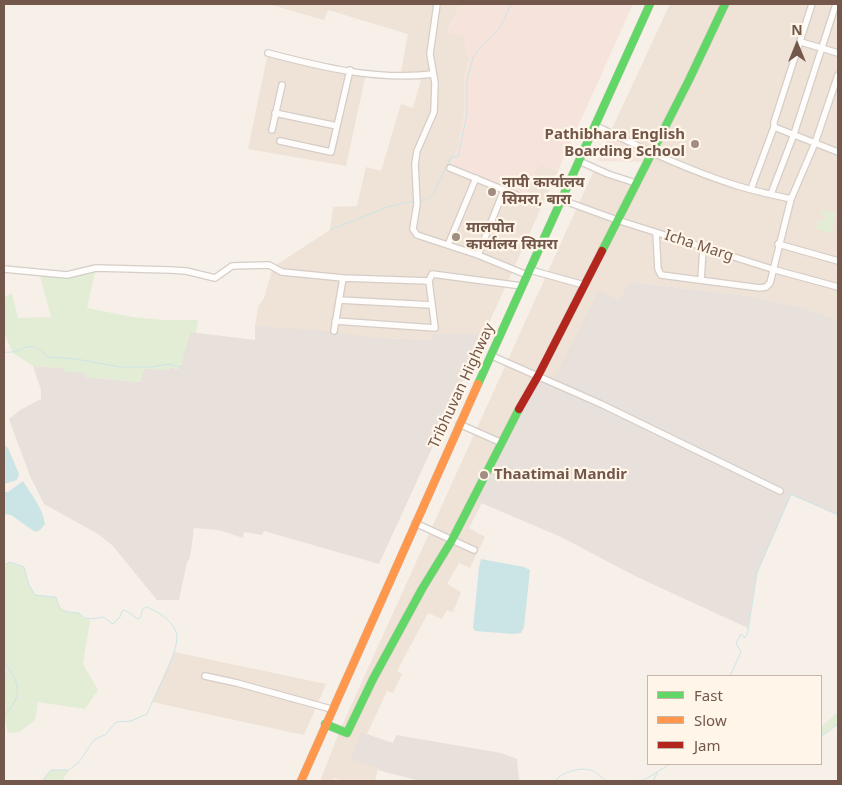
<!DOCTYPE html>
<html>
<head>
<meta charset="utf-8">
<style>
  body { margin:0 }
  #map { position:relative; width:842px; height:785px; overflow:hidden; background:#f6f0e9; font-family:"Noto Sans",sans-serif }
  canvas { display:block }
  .frame { position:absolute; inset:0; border:5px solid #73574a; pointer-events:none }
  .legend { position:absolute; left:647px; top:675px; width:175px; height:90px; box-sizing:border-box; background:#fff5e9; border:1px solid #c7b6a9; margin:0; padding:6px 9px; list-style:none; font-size:15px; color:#73574a }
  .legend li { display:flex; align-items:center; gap:10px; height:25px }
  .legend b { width:25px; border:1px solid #c7b6a9 }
  .north { position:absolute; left:772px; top:20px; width:50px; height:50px; -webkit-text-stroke:4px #fff5e9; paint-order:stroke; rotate:0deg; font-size:14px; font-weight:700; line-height:20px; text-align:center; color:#73574a }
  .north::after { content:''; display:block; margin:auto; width:18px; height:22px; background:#73574a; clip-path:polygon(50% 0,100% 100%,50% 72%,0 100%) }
</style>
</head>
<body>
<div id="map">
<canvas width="842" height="785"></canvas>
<div class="frame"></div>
<ul class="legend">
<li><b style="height:6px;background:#63d668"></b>Fast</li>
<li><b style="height:6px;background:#ff974d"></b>Slow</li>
<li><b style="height:6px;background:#b3261e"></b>Jam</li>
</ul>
<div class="north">N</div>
</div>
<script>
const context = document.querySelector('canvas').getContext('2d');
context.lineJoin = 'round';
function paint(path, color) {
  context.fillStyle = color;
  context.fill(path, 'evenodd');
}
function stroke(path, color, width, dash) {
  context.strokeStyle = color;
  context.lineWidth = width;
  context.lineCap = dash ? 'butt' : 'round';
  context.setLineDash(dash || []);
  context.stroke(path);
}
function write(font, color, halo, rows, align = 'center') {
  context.font = font + ' "Noto Sans","Noto Sans Devanagari",sans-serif';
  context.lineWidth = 4.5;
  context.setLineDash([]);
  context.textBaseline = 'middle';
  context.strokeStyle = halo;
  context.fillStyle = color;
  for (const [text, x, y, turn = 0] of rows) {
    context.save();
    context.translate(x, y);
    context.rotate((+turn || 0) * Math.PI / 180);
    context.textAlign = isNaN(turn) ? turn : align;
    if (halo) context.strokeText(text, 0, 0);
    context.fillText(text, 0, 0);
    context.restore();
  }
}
paint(new Path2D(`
  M268,4h192l-13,28 19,4 -1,10 4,13 -5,19v36l-3,13 -2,18 -9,21 90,-2 18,7 -74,163h-50l-2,6 -54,-2 -123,-12 3,-19 6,-9 9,-31 57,-37 3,-23 24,-1 9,-39 15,4 20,-67 12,4 9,-32 -22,1 8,-43 -80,-24 -4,10z
  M670,4h168v316l-34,-12 -56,-12 -119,-14 -10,18 -67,82 -79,117 9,4 -13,25 16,9 -15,31 -11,-5 -12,21 14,8 -8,20 -6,-2 -5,9 -14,-6 -31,58 5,3 -9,19 -6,-2 -20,43 -6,-2 17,35 -3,14h-31l-10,-3 -2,3h-12l20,-51 255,-562 41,15 16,-29 -42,-21z
  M268,53l98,20 -20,93 -98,-17z
  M174,652l152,32 -22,51 -152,-33z`), '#efe2d6');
paint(new Path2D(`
  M460,4h173l-75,167 -18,-7 -15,33 -21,-7 -54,-23 9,-22 2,-18 3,-13v-36l5,-19 -4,-13 1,-10 -19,-3z
  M610,133l42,21 -5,8 -49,-1z`), '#f6e4dc');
paint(new Path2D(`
  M629,282l119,14 56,12 34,12v195l-47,-20 -34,78 -9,55 -111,-51 -76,-40 -89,-38 66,-123 14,6 47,-91 20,9z
  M255,326l70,5 53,7 54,2 1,-6h51l-105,230 -115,-33 -2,4 -18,-3 -1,6 -24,-8 -25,-2 -4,30 -3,4 -8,38h-22l-44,-54 -15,-12 -54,-30 -14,-28 -21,-57 11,-9 21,-11v-9l-8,-24 31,2 21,5v4l55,5 4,-14 25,2 1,-3 8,2 12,-37 65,8z
  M361,732l32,11 3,-8 105,18 16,6 2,22h-99l-42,-11v-3l-27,-8z`), '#e8e0da');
paint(new Path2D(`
  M821,209l15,4 -5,20 -15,-4 2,-9 6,1 1,-6 -5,-1z
  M96,268l-9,40 45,9 30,3h36l-2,13h-6l-9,34 -2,2 -9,-2 -1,3 -25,-1 -4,13 -55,-5 -1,-4 -19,-1 -1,-4 -31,-2 -20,-13 -9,-20v-36l8,-4 6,25 33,-1 -12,-45 28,3z
  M10,562l14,5 5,18 6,10 21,2c4,16 8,14 23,16l4,5 7,2 -7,44 15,26 -13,19 -47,-7 -3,18 -16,12 -11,1 -4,-17v-151z
  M838,712v12l-16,12 -1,-9z
  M51,770h18l-7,11h-20z`), '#e3ecd4');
paint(new Path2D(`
  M4,444l4,4 11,26 -2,6 -13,4z
  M23,481c9,14 19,26 22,43l-5,6 -5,2 -24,-17 -7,-1v-22h4z
  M481,559l43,8 6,3 -6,57 -3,6 -8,1 -38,-3 -2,-3 6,-61z`), '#cbe5e6');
stroke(new Path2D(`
  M420,200h7l6,-6 18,-37h7l9,-43v-34l7,-25 27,-29 10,-22
  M330,230l60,-24 26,-5
  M4,352c22,3 22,-17 44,5l28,2 44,8h32l16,-3 13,3
  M4,565l6,-3 14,5 5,18 6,10 21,2c4,16 8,14 23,16 7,8 14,6 24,4l10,7 7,-7 2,-6 3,-1 13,9 3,-2 1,-7 4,-3c12,4 31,16 31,31 -1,20 -22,56 -30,76l-16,7 -15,1 -10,12 -12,6 -15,22 -10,8h-18l-9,11
  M4,662c16,20 20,34 0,53
  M730,676l11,-24 -5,-9 5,-9 4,4 3,-7 9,-58 34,-79 47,21
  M821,737l17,-13
  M555,781c7,-9 26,-15 38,-10 4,2 9,7 13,10
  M628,781l16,-1 26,-16
  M653,781l4,-8`), '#cbe5e6', 1);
const street = new Path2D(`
  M437,4l-7,50 5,29 -1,29 -17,39 -2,13 2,40 -4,25 4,6 61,20 49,20
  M801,42l37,11
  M268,53c53,14 110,28 165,21
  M275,113l62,13
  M596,126c46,22 93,45 142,60 17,5 35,9 53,13
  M774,127v-5l38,-118
  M272,130l10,-45
  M280,141l51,11 19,-82
  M579,161l29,13 28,9
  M450,168l71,29
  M751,189l23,-62 64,25
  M771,194l23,-60 42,-130
  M562,200l55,20 155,49 66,18
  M656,233l2,36 3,6 99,13 6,-1 4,-4 21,-84 24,-56 23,-68
  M778,244l60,17
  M448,245l28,-67
  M478,255l26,-65
  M4,269l63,6 29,-7 74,2 16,1 29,7 17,-12 37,-1 13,7 61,6 86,3 3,-7 90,12
  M530,270l54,15
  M701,280l2,-32
  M339,300l93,5
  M335,321l100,7 -6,-47
  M334,331l9,-53
  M492,356l109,48 179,87
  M459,424l43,19
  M415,523l59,27
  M205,676l32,7 94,26`);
const fast = new Path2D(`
  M602,251l87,-171 36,-76
  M478,384l172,-380
  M325,724l22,9 26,-54 49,-90 30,-49 67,-131`);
const slow = new Path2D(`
  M301,781l177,-397`);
const jam = new Path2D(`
  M519,409l19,-33 64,-125`);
stroke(street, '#d5cdc7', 8);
stroke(fast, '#d4ccc6', 9);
stroke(slow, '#d4ccc6', 9);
stroke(jam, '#d4ccc6', 9);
stroke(street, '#fefdfc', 5.5);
stroke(fast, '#63d668', 8);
stroke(slow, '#ff974d', 8);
stroke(jam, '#b3261e', 8);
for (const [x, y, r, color] of [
  [695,144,5,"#a18d82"],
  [492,192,5,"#a18d82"],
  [456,237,5,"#a18d82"],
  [484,475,5,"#a18d82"]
]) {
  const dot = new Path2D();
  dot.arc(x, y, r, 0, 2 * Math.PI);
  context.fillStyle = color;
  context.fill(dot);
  stroke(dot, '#fff5e9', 2);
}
write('bold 15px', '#73574a', '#fff5e9', [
  ["Pathibhara English",685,135,"right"],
  ["Boarding School",685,152,"right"],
  ["नापी कार्यालय",502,183],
  ["सिमरा, बारा",502,200],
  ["मालपोत",466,228],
  ["कार्यालय सिमरा",466,245],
  ["Thaatimai Mandir",494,475]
], 'left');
write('15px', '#73574a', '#fff5e9', [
  ["Icha Marg",699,246,18],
  ["Tribhuvan Highway",462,386,-65]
]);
</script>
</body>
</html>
